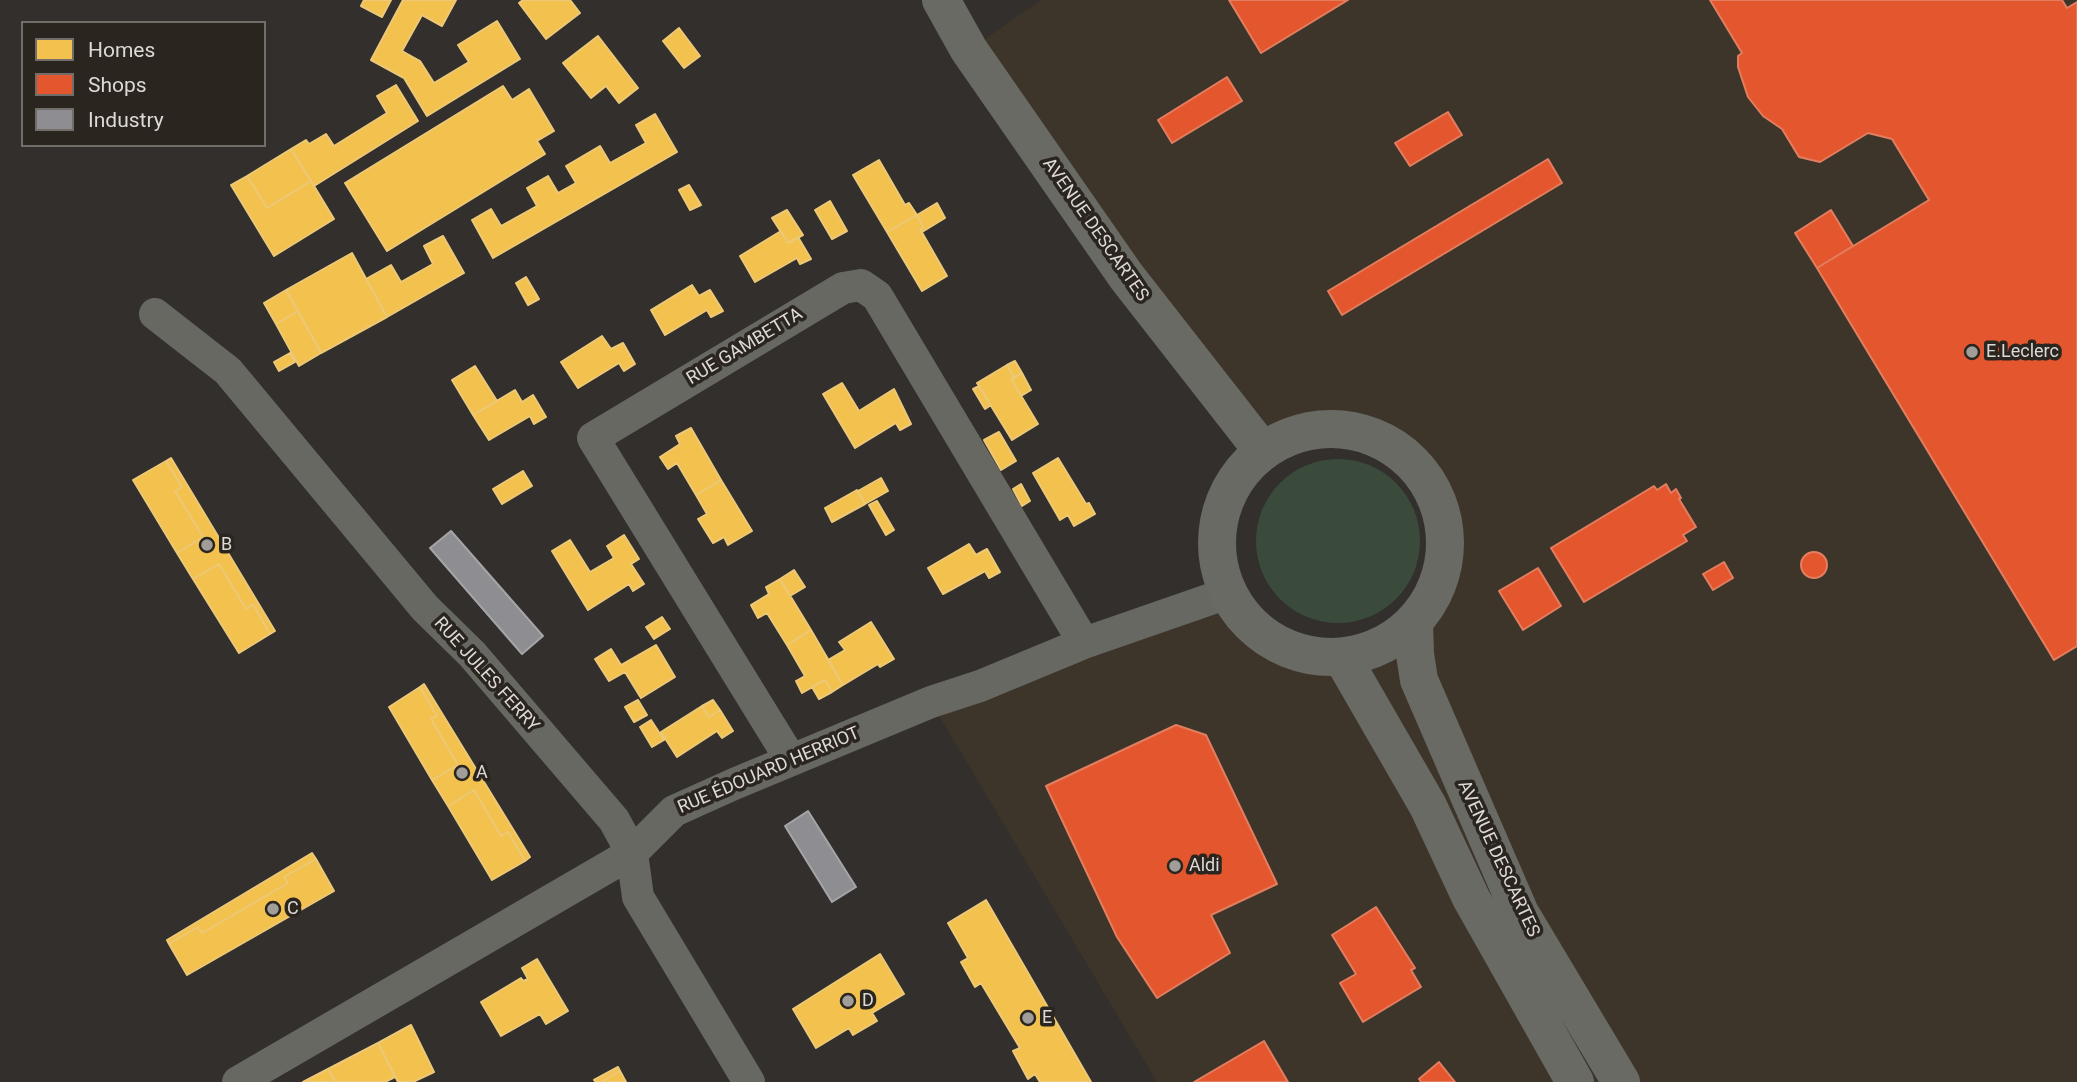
<!DOCTYPE html>
<html>
<head>
<meta charset="utf-8">
<style>
  body { margin:0 }
  #map { position:relative; width:2077px; height:1082px; overflow:hidden; background:#322f2c; font-family:Roboto,sans-serif }
  canvas { display:block }
  .legend { position:absolute; left:21px; top:21px; width:245px; height:126px; box-sizing:border-box; background:#2b2520; border:2px solid #726d69; margin:0; padding:9px 12px; list-style:none; font-size:21px; color:#ddd9d6 }
  .legend li { display:flex; align-items:center; gap:14px; height:35px }
  .legend b { width:35px; border:2px solid #726d69 }
</style>
</head>
<body>
<div id="map">
<canvas width="2077" height="1082"></canvas>
<ul class="legend">
<li><b style="height:19px;background:#f2c14e"></b>Homes</li>
<li><b style="height:19px;background:#e4572e"></b>Shops</li>
<li><b style="height:19px;background:#8d8d92"></b>Industry</li>
</ul>
</div>
<script>
const context = document.querySelector('canvas').getContext('2d');
context.lineJoin = 'round';
function paint(path, color) {
  context.fillStyle = color;
  context.fill(path, 'evenodd');
}
function stroke(path, color, width, dash) {
  context.strokeStyle = color;
  context.lineWidth = width;
  context.lineCap = dash ? 'butt' : 'round';
  context.setLineDash(dash || []);
  context.stroke(path);
}
function write(font, color, halo, rows, align = 'center') {
  context.font = font + ' Roboto,sans-serif';
  context.lineWidth = 7;
  context.setLineDash([]);
  context.textBaseline = 'middle';
  context.strokeStyle = halo;
  context.fillStyle = color;
  for (const [text, x, y, turn = 0] of rows) {
    context.save();
    context.translate(x, y);
    context.rotate((+turn || 0) * Math.PI / 180);
    context.textAlign = isNaN(turn) ? turn : align;
    if (halo) context.strokeText(text, 0, 0);
    context.fillText(text, 0, 0);
    context.restore();
  }
}
paint(new Path2D(`
  M1041,0h1036v1082h-920l-226,-380 297,-109 10,18 14,16 57,28 33,2 89,-59 14,-70 -6,-25 -12,-24 -15,-18 -22,-17 -25,-11 -29,-5 -29,2 -24,8 -21,12 -293,-400z`), '#3d342a');
paint(new Path2D(`
  M1256 541a82 82 0 1 1 164 0a82 82 0 1 1-164 0Z`), '#3a4b3c');
const homes = new Path2D(`
  M364,0h27l-9,17 -21,-11z
  M403,0h53l-14,26 -20,-11 -20,36 18,10 14,22 35,-21 -11,-17 39,-24 23,38 -93,57 -23,-38 -33,-18z
  M523,0h47l10,13 -34,26 -27,-36z
  M679,28l21,28 -16,12 -21,-27z
  M598,36l40,52 -19,15 -13,-17 -15,12 -28,-35z
  M396,85l22,36 -104,65 -23,-37 15,-9 3,4 17,-10 8,12 53,-33 -10,-17z
  M503,86l9,14 17,-11 25,42 -17,10 8,13 -158,97 -42,-68z
  M655,114l22,38 -184,106 -21,-38 19,-11 10,17 36,-20 -10,-18 21,-12 10,17 18,-10 -10,-17 34,-20 10,17 36,-20 -10,-18z
  M291,149l20,32 -44,27 -20,-32z
  M879,160l26,45 4,-2 8,12 -30,17 -34,-57z
  M247,176l20,32 44,-27 23,38 -60,37 -43,-71z
  M689,185l12,20 -11,5 -11,-20z
  M830,201l17,30 -15,8 -17,-29z
  M937,203l8,15 -23,14 -2,-3 3,-2 -6,-12z
  M787,210l16,25 -15,8 -16,-25z
  M917,215l6,12 -3,2 27,47 -25,15 -35,-59z
  M781,231l7,12 10,-6 13,22 -11,5 -3,-6 -42,24 -15,-26z
  M443,236l21,37 -77,44 -21,-38 25,-14 10,17 32,-18 -9,-18z
  M352,253l35,64 -66,36 -35,-63z
  M526,277l13,22 -11,6 -12,-22z
  M692,285l7,11 11,-6 13,21 -12,6 -4,-7 -42,25 -14,-25z
  M286,290l12,21 -22,13 -12,-21z
  M298,311l23,42 -22,13 -23,-42z
  M602,336l9,13 12,-6 12,21 -11,7 -5,-8 -41,25 -17,-26z
  M290,353l5,9 -16,9 -5,-9z
  M1015,361l7,12 -8,5 -7,-13z
  M1007,365l7,13 -3,1 27,45 -26,16 -35,-57z
  M475,366l22,35 -24,14 -21,-35z
  M1022,373l9,17 -10,6 -10,-17z
  M842,383l17,28 35,-22 17,35 -11,6 -4,-7 -41,25 -32,-54z
  M979,386l12,19 -6,4 -12,-20z
  M515,390l7,12 11,-7 13,22 -12,7 -4,-8 -41,24 -16,-25z
  M691,428l30,52 -25,15 -19,-32 -9,6 -8,-12 20,-13 -4,-8z
  M999,432l17,29 -15,9 -17,-30z
  M171,458l104,173 -5,3 -17,-30 -7,5 -27,-45 -26,15 -16,-26 26,-16 -28,-46 7,-4 -16,-26z
  M1058,458l28,46 3,-1 6,11 -21,12 -6,-11 -8,5 -27,-47z
  M166,461l16,26 -7,4 28,46 -26,16 -44,-73z
  M523,471l9,15 -30,18 -9,-15z
  M881,478l7,13 -23,13 -7,-13z
  M721,480l31,51 -24,14 -4,-8 -11,6 -15,-24 9,-5 -11,-19z
  M1021,484l9,17 -8,5 -9,-17z
  M857,490l8,14 -33,18 -7,-14z
  M877,501l17,29 -8,5 -17,-30z
  M624,535l15,24 -8,5 13,20 -11,7 -4,-7 -41,26 -36,-59 18,-11 20,32 24,-14 -7,-12z
  M969,544l7,11 11,-6 13,23 -11,6 -4,-7 -42,23 -15,-26z
  M219,564l27,45 7,-5 17,30 -31,19 -46,-74z
  M794,570l11,17 -15,9 -10,-17z
  M780,579l31,51 -24,15 -20,-32 -9,5 -7,-13 18,-11 -3,-7z
  M662,617l8,12 -16,10 -8,-12z
  M871,622l23,37 -14,8 -2,-3 -35,21 -15,-25 17,-10 -6,-8z
  M811,630l32,55 -11,7 -7,-12 -23,13 -6,-12 9,-5 -18,-31z
  M656,645l19,32 -34,21 -16,-26 -16,9 -14,-22 16,-10 10,16z
  M825,680l7,12 -13,7 -7,-12z
  M424,684l106,173 -5,4 -17,-29 -7,4 -27,-46 -26,16 -16,-26 26,-15 -27,-46 6,-3 -17,-29z
  M420,687l17,29 -6,3 27,46 -26,15 -43,-73z
  M638,700l9,15 -13,7 -9,-15z
  M713,700l7,10 -11,7 -7,-11z
  M702,706l7,11 11,-7 13,21 -11,7 -5,-7 -40,26 -16,-25z
  M651,720l13,20 -12,7 -12,-20z
  M474,790l27,46 7,-4 17,29 -33,19 -44,-74z
  M312,853l4,6 -32,18 4,6 -86,50 -4,-6 -29,17 -2,-4z
  M316,859l18,32 -147,84 -18,-31 29,-17 4,6 86,-50 -4,-6z
  M986,900l105,182h-51l-5,-8 -7,5 -15,-28 7,-3 -39,-65 -6,4 -14,-25 7,-4 -20,-35z
  M880,954l24,40 -32,19 5,8 -24,14 -4,-7 -33,20 -23,-39z
  M537,959l31,52 -22,13 -6,-10 -39,22 -20,-34 40,-24 2,3 5,-2 -6,-11z
  M411,1025l23,47 -21,10h-15l-20,-39z
  M378,1043l17,34 -10,5h-49l-8,-13z
  M618,1067l2,4 -19,11h-5l-2,-2z
  M328,1069l8,13h-33z
  M620,1071l6,11h-25z`);
paint(homes, '#f2c14e');
stroke(homes, '#ecc877', 2);
const shops = new Path2D(`
  M1229,0h119l-87,53z
  M1710,0h352l5,8 10,-6v644l-23,14 -237,-392 112,-68 -37,-61 -24,-6 -48,29 -21,-5 -17,-28 -19,-13 -15,-19 -10,-30v-11l4,-3z
  M1227,77l15,24 -70,42 -14,-23z
  M1448,112l14,23 -52,31 -15,-23z
  M1548,159l14,24 -220,132 -14,-24z
  M1831,210l22,36 -36,22 -22,-35z
  M1666,484l5,9 5,-4 5,9 -2,1 17,28 -13,8 4,6 -103,61 -33,-54 103,-62 3,4z
  M1801 565a13 13 0 1 1 26 0a13 13 0 1 1-26 0Z
  M1724,562l9,16 -20,12 -10,-16z
  M1538,568l23,38 -38,24 -24,-39z
  M1176,725l30,10 71,149 -66,31 19,38 -73,45 -40,-61 -71,-151z
  M1376,907l39,61 -4,2 10,17 -58,35 -23,-39 16,-9 -24,-39z
  M1264,1041l24,41h-94z
  M1439,1062l16,20h-34l-2,-3z`);
paint(shops, '#e4572e');
stroke(shops, '#e27e60', 2);
const industry = new Path2D(`
  M451,531l92,105 -21,18 -92,-106z
  M808,811l48,76 -24,15 -47,-76z`);
paint(industry, '#8d8d92');
stroke(industry, '#a5a4a6', 2);
stroke(new Path2D(`
  M155,314l73,57 197,237 47,46 142,166 18,33 6,44 111,185
  M791,760l-198,-322 250,-150 18,-3 16,11 207,347
  M238,1082l394,-229 42,-42 60,-27 197,-82 49,-16 104,-43 144,-50`), '#676862', 32);
stroke(new Path2D(`
  M941,0l28,50 157,226 136,174
  M1217 543a114 114 0 1 1 228 0a114 114 0 1 1-228 0Z
  M1414,622l1,32 4,26 101,233 101,169
  M1342,657l86,149 43,92 104,184`), '#696a64', 38);
for (const [x, y, r, color] of [
  [1972,352,7,"#a19e9a"],
  [207,545,7,"#a19e9a"],
  [462,773,7,"#a19e9a"],
  [1175,866,7,"#a19e9a"],
  [273,909,7,"#a19e9a"],
  [848,1001,7,"#a19e9a"],
  [1028,1018,7,"#a19e9a"]
]) {
  const dot = new Path2D();
  dot.arc(x, y, r, 0, 2 * Math.PI);
  context.fillStyle = color;
  context.fill(dot);
  stroke(dot, '#2b2520', 2.5);
}
write('18px', '#ddd9d6', '#2b2520', [
  ["AVENUE DESCARTES",1095,230,55],
  ["RUE GAMBETTA",745,347,-31],
  ["RUE JULES FERRY",486,675,48],
  ["RUE ÉDOUARD HERRIOT",769,771,-23],
  ["AVENUE DESCARTES",1498,859,65]
]);
write('18px', '#ddd9d6', '#2b2520', [
  ["E.Leclerc",1986,352],
  ["B",221,545],
  ["A",476,773],
  ["Aldi",1189,866],
  ["C",287,909],
  ["D",862,1001],
  ["E",1042,1018]
], 'left');
</script>
</body>
</html>
